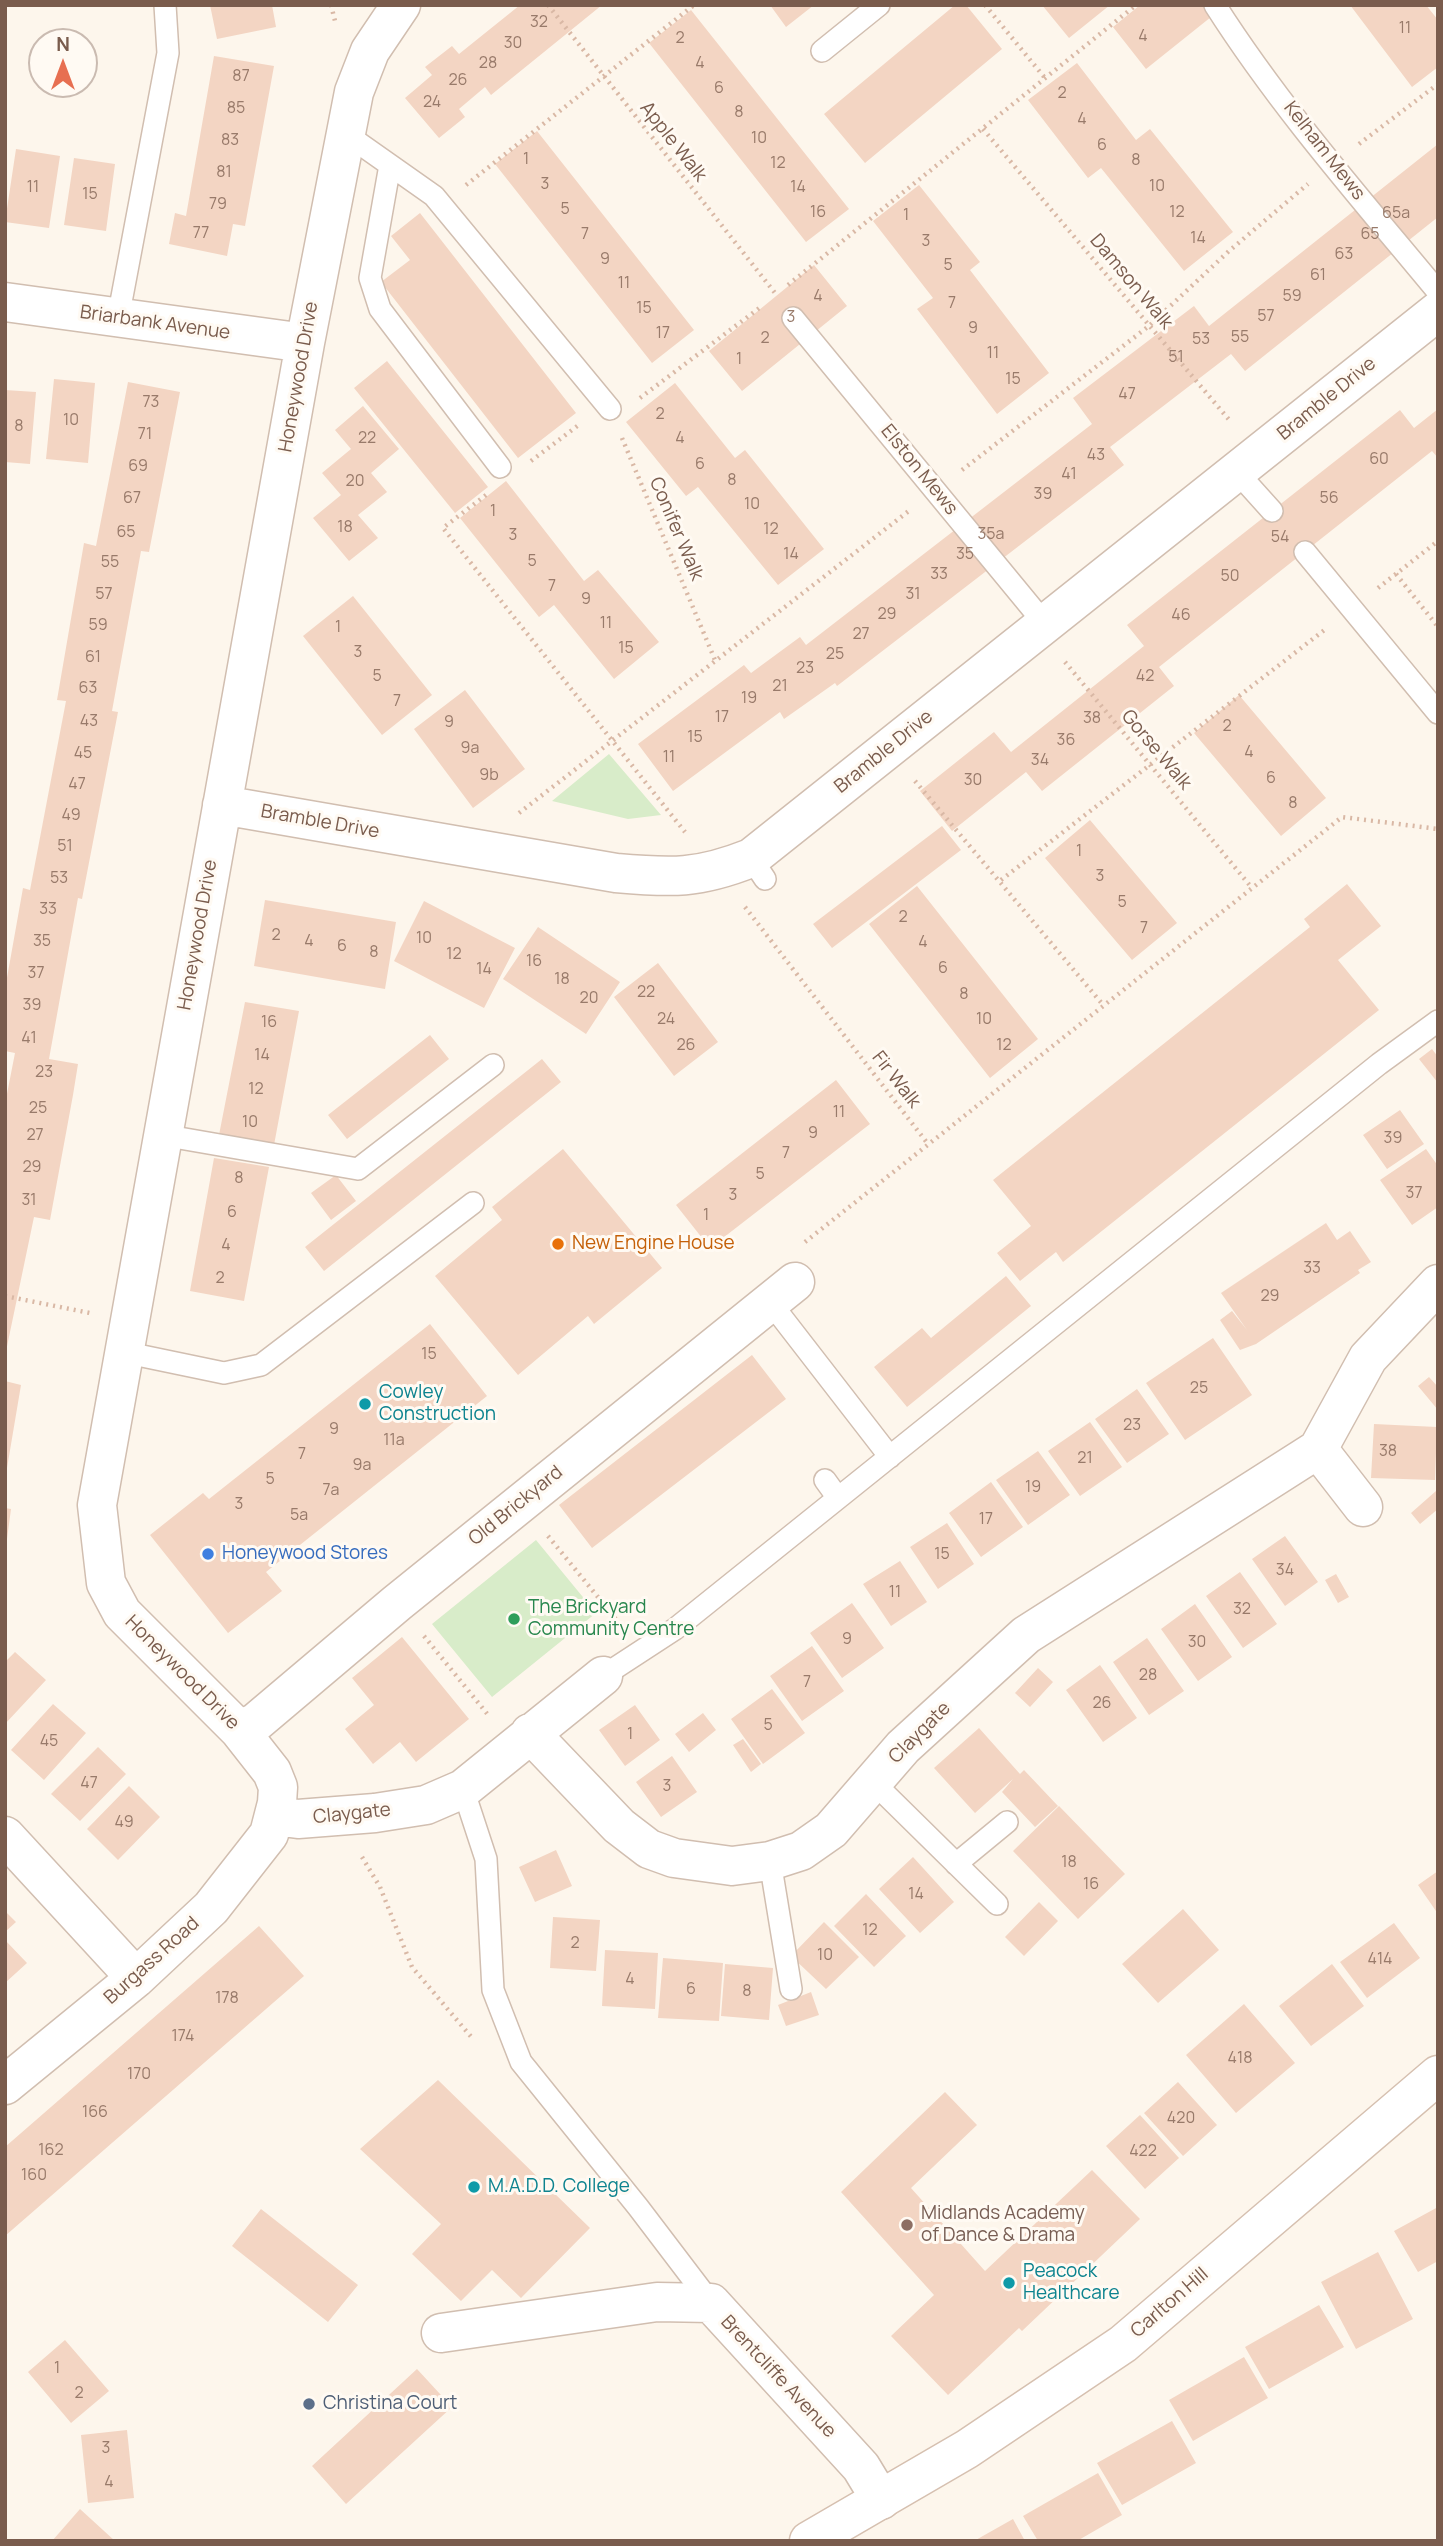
<!DOCTYPE html>
<html>
<head>
<meta charset="utf-8">
<style>
  body { margin:0 }
  #map { position:relative; width:1443px; height:2546px; overflow:hidden; background:#fdf6ec; font-family:Manrope,sans-serif }
  canvas { display:block }
  .frame { position:absolute; inset:0; border:7px solid #7a5c4d; pointer-events:none }
  .north { position:absolute; left:28px; top:28px; width:70px; height:70px; box-sizing:border-box; background:#fffaf3; border:2px solid #cabbb1; border-radius:50%; rotate:0deg; font-size:19px; font-weight:700; line-height:28px; text-align:center; color:#7a5c4d }
  .north::after { content:''; display:block; margin:auto; width:24px; height:32px; background:#e76f51; clip-path:polygon(50% 0,100% 100%,50% 72%,0 100%) }
</style>
</head>
<body>
<div id="map">
<canvas width="1443" height="2546"></canvas>
<div class="frame"></div>
<div class="north">N</div>
</div>
<script>
const context = document.querySelector('canvas').getContext('2d');
context.lineJoin = 'round';
function paint(path, color) {
  context.fillStyle = color;
  context.fill(path, 'evenodd');
}
function stroke(path, color, width, dash) {
  context.strokeStyle = color;
  context.lineWidth = width;
  context.lineCap = dash ? 'butt' : 'round';
  context.setLineDash(dash || []);
  context.stroke(path);
}
function write(font, color, halo, rows, align = 'center') {
  context.font = font + ' Manrope,sans-serif';
  context.lineWidth = 6;
  context.setLineDash([]);
  context.textBaseline = 'middle';
  context.strokeStyle = halo;
  context.fillStyle = color;
  for (const [text, x, y, turn = 0] of rows) {
    context.save();
    context.translate(x, y);
    context.rotate((+turn || 0) * Math.PI / 180);
    context.textAlign = isNaN(turn) ? turn : align;
    if (halo) context.strokeText(text, 0, 0);
    context.fillText(text, 0, 0);
    context.restore();
  }
}
paint(new Path2D(`
  M609,754l52,61 -33,4 -76,-18z
  M536,1540l60,73 -104,84 -60,-73z`), '#d8ecc9');
paint(new Path2D(`
  M210,5h62l4,22 -59,12z
  M520,5h82l-111,90 -6,-8 -26,22 6,8 -26,21 -34,-40 27,-23 -7,-8 27,-21 7,8z
  M770,5h44l-28,22z
  M955,5h11l36,44 -137,114 -41,-49z
  M1042,5h68l-41,33z
  M1140,5h86l-80,64 -33,-42z
  M1350,5h76l12,15v47l-26,20z
  M691,10l158,199 -43,33 -157,-199z
  M214,56l60,10 -29,160 -12,-2 -6,32 -58,-12 6,-31 11,3z
  M1077,63l59,77 14,-11 83,103 -49,39 -83,-103 -13,10 -60,-78z
  M537,131l157,199 -42,33 -157,-199z
  M1438,144v73l-193,154 -14,-17 -121,93 14,18 -287,221 -2,-3 -51,36 -4,-7 -107,79 -35,-47 106,-79 7,8 49,-36 6,8 286,-221 -19,-26 121,-92 15,20z
  M16,149l44,7 -11,72 -44,-6z
  M74,158l41,6 -9,67 -42,-6z
  M919,185l61,77 -10,8 79,103 -52,41 -80,-105 16,-11 -60,-77z
  M420,213l156,200 -58,45 -137,-176 29,-22 -19,-24z
  M814,265l33,41 -105,85 -33,-40z
  M387,361l101,126 -33,26 -101,-125z
  M54,379l41,4 -7,80 -42,-4z
  M128,382l52,10 -31,160 -8,-1 -29,160 6,1 -36,187 -4,-1 -29,161 29,5 -5,31 -23,125 -16,-3 -29,139v-252l10,-51 -10,-2v-62l18,-101 7,2 36,-189 -9,-1 27,-157 12,3z
  M675,383l60,75 10,-8 79,99 -46,36 -80,-98 -12,9 -60,-74z
  M5,390l31,2 -6,72 -25,-2z
  M363,406l36,43 -28,24 16,19 -29,23 20,23 -29,23 -36,-43 28,-23 -19,-22 29,-24 -16,-19z
  M1438,409v49l-6,-7 -273,216 15,19 -132,105 -16,-19 -74,59 -32,-40 74,-59 17,20 133,-106 -17,-21 273,-215 14,18z
  M506,481l78,100 14,-11 61,72 -45,37 -60,-74 -15,12 -79,-99z
  M353,596l79,99 -50,40 -79,-99z
  M465,690l60,79 -52,39 -59,-79z
  M1239,695l87,103 -45,38 -87,-103z
  M1090,820l87,103 -45,37 -87,-102z
  M942,826l19,24 -129,98 -19,-24z
  M1347,884l34,42 -43,34 41,50 -316,252 -7,-10 -36,29 -23,-28 34,-27 -38,-46 317,-253 -6,-8z
  M917,886l121,153 -48,39 -121,-154z
  M265,900l131,22 -11,67 -131,-23z
  M424,901l91,47 -31,60 -90,-47z
  M538,927l82,55 -34,52 -83,-55z
  M658,963l60,79 -44,34 -60,-79z
  M245,1002l54,9 -25,134 -55,-10z
  M430,1035l19,24 -102,80 -19,-24z
  M1432,1049l6,8v26l-19,-24z
  M542,1059l19,23 -237,189 -19,-24z
  M836,1080l34,44 -160,124 -34,-43z
  M1400,1110l24,34 -37,25 -24,-34z
  M563,1149l99,119 -68,56 -6,-8 -70,59 -83,-99 67,-56 -10,-13z
  M1426,1149l12,17v41l-26,18 -32,-45z
  M214,1158l55,9 -25,134 -54,-10z
  M336,1175l20,26 -25,19 -20,-27z
  M1326,1223l11,17 13,-9 21,31 -13,8 2,3 -104,71 -16,6 -20,-30 12,-9 15,19 -26,-37z
  M1006,1276l25,30 -124,101 -33,-40 48,-39 9,10z
  M430,1324l57,72 -221,176 16,19 -54,42 -78,-98 53,-42 6,6z
  M1213,1338l39,57 -67,45 -39,-57z
  M752,1355l34,44 -194,149 -33,-43z
  M1429,1377l9,10v23l-20,-24z
  M5,1381l16,4 -14,83h-2z
  M1137,1389l32,45 -42,29 -32,-44z
  M1090,1422l32,45 -42,29 -32,-45z
  M1374,1424l63,3 -2,53 -64,-2z
  M1038,1451l32,44 -42,30 -32,-45z
  M991,1482l32,45 -42,30 -32,-44z
  M1436,1491l2,18 -18,15 -9,-11z
  M5,1508l6,1 -4,30h-2z
  M947,1523l27,41 -36,25 -28,-42z
  M1285,1536l33,46 -33,24 -33,-47z
  M900,1561l27,41 -36,24 -28,-42z
  M1240,1572l37,52 -34,24 -37,-52z
  M1336,1574l13,23 -11,6 -13,-23z
  M852,1603l32,45 -42,30 -32,-45z
  M1195,1604l37,53 -34,24 -37,-52z
  M402,1637l67,82 -53,43 -16,-20 -27,22 -28,-35 29,-24 -22,-27z
  M1147,1638l37,53 -35,24 -36,-53z
  M812,1646l32,45 -42,30 -32,-45z
  M15,1652l31,28 -41,44v-62z
  M1100,1665l37,53 -34,24 -37,-52z
  M1038,1668l15,14 -23,25 -15,-14z
  M772,1689l33,44 -42,31 -32,-45z
  M53,1704l33,29 -42,47 -33,-30z
  M635,1705l25,35 -35,26 -26,-36z
  M703,1713l13,17 -27,22 -14,-18z
  M979,1728l41,46 4,-4 34,36 -23,21 -33,-35 11,-13 -38,34 -41,-45z
  M743,1739l18,25 -10,8 -18,-27z
  M98,1747l28,27 -46,47 -29,-27z
  M672,1756l25,36 -36,25 -25,-35z
  M129,1786l31,31 -42,43 -31,-31z
  M1059,1806l66,68 -47,45 -65,-68z
  M556,1850l16,36 -37,16 -16,-35z
  M913,1857l41,45 -34,31 -41,-44z
  M1438,1871v43l-20,-29z
  M866,1894l40,42 -32,31 -40,-41z
  M1039,1902l19,19 -34,35 -19,-19z
  M1183,1909l36,41 -61,53 -36,-39z
  M5,1911l11,11 -11,10z
  M553,1917l47,3 -4,51 -46,-3z
  M824,1922l35,35 -33,32 -35,-33z
  M1394,1923l26,35 -53,40 -27,-36z
  M259,1926l45,50 -299,260v-89z
  M5,1940l22,23 -22,20z
  M605,1950l53,3 -3,56 -53,-3z
  M663,1958l60,5 -4,58 -61,-3z
  M725,1964l48,4 -4,52 -48,-4z
  M1332,1964l32,42 -53,40 -32,-40z
  M811,1992l8,23 -33,11 -8,-21z
  M1244,2004l51,59 -59,50 -50,-58z
  M438,2080l152,148 -69,70 -29,-28 -31,31 -49,-47 29,-30 -81,-75z
  M1178,2082l39,43 -34,31 -39,-43z
  M945,2092l32,33 -66,63 74,83 107,-101 48,49 -118,112 -3,-3 -71,67 -57,-59 43,-41 -93,-103z
  M1140,2115l39,43 -34,31 -39,-43z
  M1438,2207v54l-20,11 -24,-41z
  M261,2209l97,76 -30,37 -96,-76z
  M1378,2252l35,67 -57,30 -35,-67z
  M1319,2305l25,42 -75,42 -24,-42z
  M65,2340l44,51 -38,32 -43,-51z
  M1244,2357l24,41 -75,43 -24,-41z
  M417,2369l35,38 -106,97 -34,-38z
  M1172,2421l24,42 -74,42 -25,-42z
  M127,2430l7,68 -46,5 -7,-68z
  M1098,2473l24,42 -45,26h-39l-15,-25z
  M80,2509l35,32h-63z
  M1013,2519l12,22h-51z`), '#f3d5c3');
const lane = new Path2D(`
  M1215,5c65,102 146,194 223,287
  M822,51l57,-46
  M346,134l88,62 176,213
  M390,165l-20,113 10,31 120,158
  M118,318l50,-265 -3,-48
  M793,318l252,306
  M1236,471l36,40
  M1305,552l133,161
  M751,858l14,21
  M162,1135l196,34 135,-104
  M770,1302l120,155
  M123,1352l101,21 37,-8 212,-162
  M825,1480l13,18
  M603,1676l72,-47 704,-565 59,-43
  M873,1782l124,122
  M463,1789l23,70 7,131 28,72 117,145 73,96
  M770,1861l21,128
  M956,1864l51,-42`);
const street = new Path2D(`
  M5,302l300,41
  M222,805l394,68c56,5 82,6 135,-15l687,-547
  M1318,1449l45,58
  M239,1730l16,-7 142,-120 398,-321
  M530,1733l89,93 30,23 25,9 58,8 38,-5 31,-10 30,-21 72,-83 123,-112 292,-186 50,-91 70,-74
  M275,1816l23,3 77,-6 51,-8 37,-16 140,-113
  M5,1836l131,142
  M5,2085l131,-107 75,-70 58,-74 8,-31 1,-16 -6,-15 -33,-42 -117,-117 -16,-30 -9,-78 208,-1162 49,-251 16,-41 31,-46
  M441,2333l216,-31 54,1 150,164 20,33`);
const secondary = new Path2D(`
  M809,2541l158,-92 156,-105 315,-269`);
stroke(lane, '#d1beb0', 24);
stroke(street, '#d1beb0', 41);
stroke(secondary, '#d6c0b0', 41);
stroke(new Path2D(`
  M331,5l5,20
  M548,5l227,288
  M985,5l60,73
  M983,129l248,293
  M1359,144l79,-60
  M466,185l228,-180
  M788,285l348,-280
  M640,398l122,-92
  M622,438l93,222
  M531,461l49,-37
  M962,470l187,-144 80,-75 79,-67
  M486,495l-43,33 242,304
  M1396,574l42,53
  M1378,588l60,-47
  M1065,662l187,226
  M915,781l189,225
  M519,813l391,-303
  M1001,880l326,-252
  M745,907l183,237
  M805,1242l537,-425 96,12
  M5,1296l85,17
  M548,1536l72,88
  M424,1636l65,80
  M362,1857l18,30 32,80 61,72`), '#d9b8a5', 4.5, [2, 5]);
stroke(lane, '#fff', 21);
stroke(street, '#fff', 38);
stroke(secondary, '#fff', 38);
for (const [x, y, r, color] of [
  [558,1244,7,"#e8710a"],
  [365,1404,7,"#0f9aa8"],
  [208,1554,7,"#3f7fe0"],
  [514,1619,7,"#2e9e5b"],
  [474,2187,7,"#0f9aa8"],
  [907,2225,7,"#8d6e63"],
  [1009,2283,7,"#0f9aa8"],
  [309,2404,7,"#5c6f8a"]
]) {
  const dot = new Path2D();
  dot.arc(x, y, r, 0, 2 * Math.PI);
  context.fillStyle = color;
  context.fill(dot);
  stroke(dot, '#fffaf3', 2.5);
}
write('16px', '#987a6a', null, [
  ["32",539,23],
  ["11",1405,29],
  ["4",1143,37],
  ["2",680,39],
  ["30",513,44],
  ["28",488,64],
  ["4",700,64],
  ["87",241,77],
  ["26",458,81],
  ["6",719,89],
  ["2",1062,94],
  ["24",432,103],
  ["85",236,109],
  ["8",739,113],
  ["4",1082,120],
  ["10",759,139],
  ["83",230,141],
  ["6",1102,146],
  ["1",526,160],
  ["8",1136,161],
  ["12",778,164],
  ["81",224,173],
  ["3",545,185],
  ["10",1157,187],
  ["11",33,188],
  ["14",798,188],
  ["15",90,195],
  ["79",218,205],
  ["5",565,210],
  ["16",818,213],
  ["12",1177,213],
  ["65a",1396,214],
  ["1",906,216],
  ["77",201,234],
  ["7",585,235],
  ["65",1370,235],
  ["14",1198,239],
  ["3",926,242],
  ["63",1344,255],
  ["9",605,260],
  ["5",948,266],
  ["61",1318,276],
  ["11",624,284],
  ["4",818,297],
  ["59",1292,297],
  ["7",952,304],
  ["15",644,309],
  ["57",1266,317],
  ["3",791,318],
  ["9",973,329],
  ["17",663,334],
  ["55",1240,338],
  ["2",765,339],
  ["53",1201,340],
  ["11",993,354],
  ["51",1176,358],
  ["1",739,360],
  ["15",1013,380],
  ["47",1127,395],
  ["73",151,403],
  ["2",660,415],
  ["10",71,421],
  ["8",19,427],
  ["71",145,435],
  ["22",367,439],
  ["4",680,439],
  ["43",1096,456],
  ["60",1379,460],
  ["6",700,465],
  ["69",138,467],
  ["41",1069,475],
  ["8",732,481],
  ["20",355,482],
  ["39",1043,495],
  ["67",132,499],
  ["56",1329,499],
  ["10",752,505],
  ["1",493,512],
  ["18",345,528],
  ["12",771,530],
  ["65",126,533],
  ["35a",991,535],
  ["3",513,536],
  ["54",1280,538],
  ["14",791,555],
  ["35",965,555],
  ["5",532,562],
  ["55",110,563],
  ["33",939,575],
  ["50",1230,577],
  ["7",552,587],
  ["57",104,595],
  ["31",913,595],
  ["9",586,600],
  ["29",887,615],
  ["46",1181,616],
  ["11",606,624],
  ["59",98,626],
  ["1",338,628],
  ["27",861,635],
  ["15",626,649],
  ["3",358,653],
  ["25",835,655],
  ["61",93,658],
  ["23",805,669],
  ["5",377,677],
  ["42",1145,677],
  ["21",780,687],
  ["63",88,689],
  ["19",749,699],
  ["7",397,702],
  ["17",722,718],
  ["38",1092,719],
  ["43",89,722],
  ["9",449,723],
  ["2",1227,727],
  ["15",695,738],
  ["36",1066,741],
  ["9a",470,749],
  ["4",1249,753],
  ["45",83,754],
  ["11",669,758],
  ["34",1040,761],
  ["9b",489,776],
  ["6",1271,779],
  ["30",973,781],
  ["47",77,785],
  ["8",1293,804],
  ["49",71,816],
  ["51",65,847],
  ["1",1079,852],
  ["3",1100,877],
  ["53",59,879],
  ["5",1122,903],
  ["33",48,910],
  ["2",903,918],
  ["7",1144,929],
  ["2",276,936],
  ["10",424,939],
  ["35",42,942],
  ["4",309,942],
  ["4",923,943],
  ["6",342,947],
  ["8",374,953],
  ["12",454,955],
  ["16",534,962],
  ["6",943,969],
  ["14",484,970],
  ["37",36,974],
  ["18",562,980],
  ["22",646,993],
  ["8",964,995],
  ["20",589,999],
  ["39",32,1006],
  ["24",666,1020],
  ["10",984,1020],
  ["16",269,1023],
  ["41",29,1039],
  ["26",686,1046],
  ["12",1004,1046],
  ["14",262,1056],
  ["23",44,1073],
  ["12",256,1090],
  ["25",38,1109],
  ["11",839,1113],
  ["10",250,1123],
  ["9",813,1134],
  ["27",35,1136],
  ["39",1393,1139],
  ["7",786,1154],
  ["29",32,1168],
  ["5",760,1175],
  ["8",239,1179],
  ["37",1414,1194],
  ["3",733,1196],
  ["31",29,1201],
  ["6",232,1213],
  ["1",706,1216],
  ["4",226,1246],
  ["33",1312,1269],
  ["2",220,1279],
  ["29",1270,1297],
  ["15",429,1355],
  ["25",1199,1389],
  ["23",1132,1426],
  ["9",334,1430],
  ["11a",394,1441],
  ["38",1388,1452],
  ["7",302,1455],
  ["21",1085,1459],
  ["9a",362,1466],
  ["5",270,1480],
  ["19",1033,1488],
  ["7a",331,1491],
  ["3",239,1505],
  ["5a",299,1516],
  ["17",986,1520],
  ["15",942,1555],
  ["34",1285,1571],
  ["11",895,1593],
  ["32",1242,1610],
  ["9",847,1640],
  ["30",1197,1643],
  ["28",1148,1676],
  ["7",807,1683],
  ["26",1102,1704],
  ["5",768,1726],
  ["1",630,1735],
  ["45",49,1742],
  ["47",89,1784],
  ["3",667,1787],
  ["49",124,1823],
  ["18",1069,1863],
  ["16",1091,1885],
  ["14",916,1895],
  ["12",870,1931],
  ["2",575,1944],
  ["10",825,1956],
  ["414",1380,1960],
  ["4",630,1980],
  ["6",691,1990],
  ["8",747,1992],
  ["178",227,1999],
  ["174",183,2037],
  ["418",1240,2059],
  ["170",139,2075],
  ["166",95,2113],
  ["420",1181,2119],
  ["162",51,2151],
  ["422",1143,2152],
  ["160",34,2176],
  ["1",57,2369],
  ["2",79,2394],
  ["3",106,2449],
  ["4",109,2483]
]);
write('19px', '#7a5c4d', '#fffaf3', [
  ["Apple Walk",673,142,52],
  ["Kelham Mews",1324,151,52],
  ["Damson Walk",1131,282,50],
  ["Briarbank Avenue",155,323,8],
  ["Honeywood Drive",299,377,-80],
  ["Bramble Drive",1327,399,-39],
  ["Elston Mews",919,470,51],
  ["Conifer Walk",676,529,67],
  ["Gorse Walk",1156,750,50],
  ["Bramble Drive",884,752,-39],
  ["Bramble Drive",320,822,10],
  ["Honeywood Drive",198,935,-80],
  ["Fir Walk",896,1080,52],
  ["Old Brickyard",516,1506,-39],
  ["Honeywood Drive",182,1673,45],
  ["Claygate",920,1733,-45],
  ["Claygate",352,1814,-6],
  ["Burgass Road",152,1961,-42],
  ["Carlton Hill",1170,2303,-41],
  ["Brentcliffe Avenue",778,2377,47]
]);
write('19px', '#c56008', '#fffaf3', [
  ["New Engine House",572,1244]
], 'left');
write('19px', '#0d838f', '#fffaf3', [
  ["Cowley",379,1393],
  ["Construction",379,1415],
  ["M.A.D.D. College",488,2187],
  ["Peacock",1023,2272],
  ["Healthcare",1023,2294]
], 'left');
write('19px', '#366cbe', '#fffaf3', [
  ["Honeywood Stores",222,1554]
], 'left');
write('19px', '#27864d', '#fffaf3', [
  ["The Brickyard",528,1608],
  ["Community Centre",528,1630]
], 'left');
write('19px', '#785e54', '#fffaf3', [
  ["Midlands Academy",921,2214],
  ["of Dance & Drama",921,2236]
], 'left');
write('19px', '#4e5e75', '#fffaf3', [
  ["Christina Court",323,2404]
], 'left');
</script>
</body>
</html>
